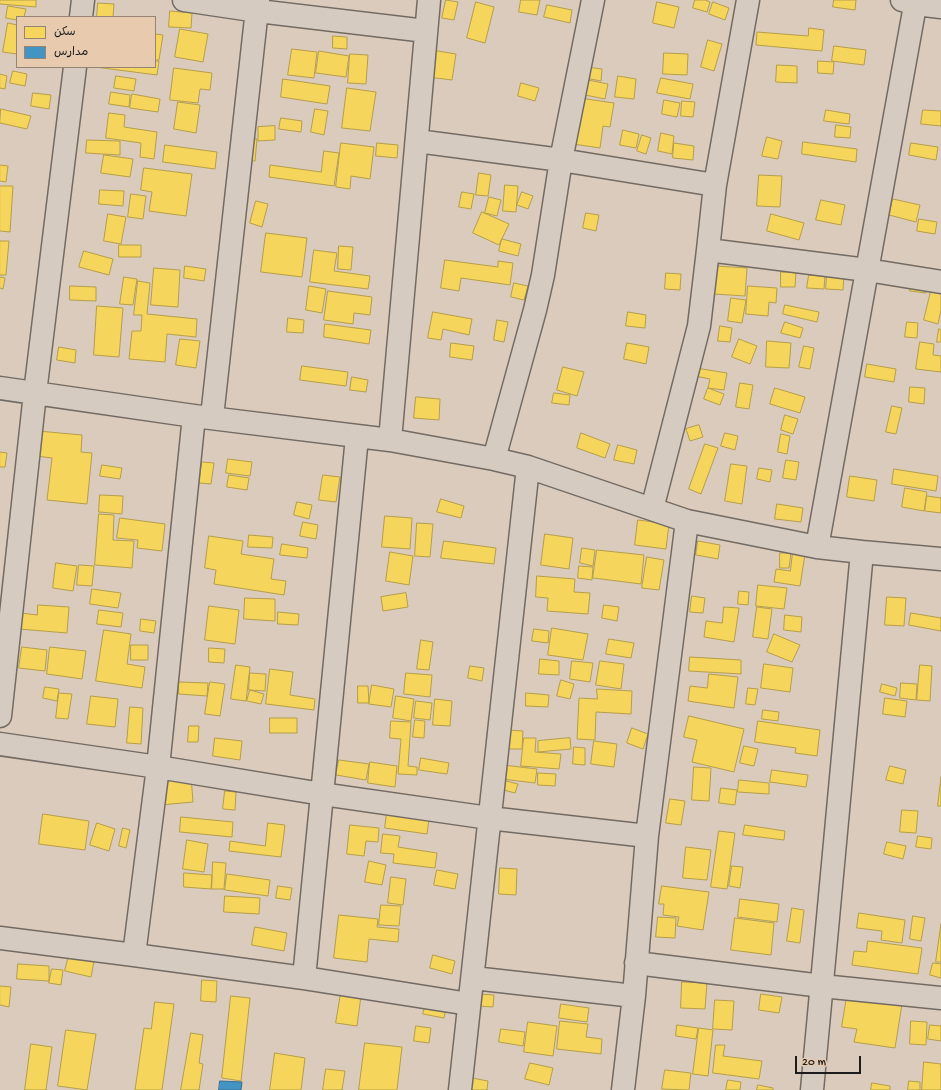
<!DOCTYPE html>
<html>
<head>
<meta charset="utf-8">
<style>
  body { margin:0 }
  #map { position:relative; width:941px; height:1090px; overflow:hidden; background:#dbcbbc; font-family:"Gochi Hand","Playpen Sans Arabic",sans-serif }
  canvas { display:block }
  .legend { position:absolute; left:16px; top:16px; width:140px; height:52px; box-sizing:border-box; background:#e8caaf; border:1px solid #968474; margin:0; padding:5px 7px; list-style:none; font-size:12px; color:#1c1c1c }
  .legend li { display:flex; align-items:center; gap:8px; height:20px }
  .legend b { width:20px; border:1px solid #968474 }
  .scale { position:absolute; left:795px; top:1056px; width:66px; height:18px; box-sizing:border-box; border:2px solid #1c1c1c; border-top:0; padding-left:5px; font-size:12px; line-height:14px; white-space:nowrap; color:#1c1c1c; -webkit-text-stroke:3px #e8caaf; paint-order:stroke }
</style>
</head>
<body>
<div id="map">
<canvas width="941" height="1090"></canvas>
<ul class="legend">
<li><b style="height:11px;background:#f6d55c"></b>سكن</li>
<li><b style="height:11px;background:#4393c3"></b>مدارس</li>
</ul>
<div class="scale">20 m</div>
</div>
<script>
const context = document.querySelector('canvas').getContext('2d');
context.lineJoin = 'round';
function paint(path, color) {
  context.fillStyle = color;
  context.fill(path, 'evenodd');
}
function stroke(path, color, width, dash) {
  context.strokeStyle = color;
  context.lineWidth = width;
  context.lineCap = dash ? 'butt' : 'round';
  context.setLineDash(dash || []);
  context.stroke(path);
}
const homes = new Path2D(`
  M0,0h36v7l-36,-3z
  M446,0l12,2 -4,18 -12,-2z
  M521,0h19l-3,15 -18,-3z
  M695,0h10l5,2 -3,10 -14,-4z
  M834,0h22l-1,10 -22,-3z
  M476,2l18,5 -9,36 -18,-5z
  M657,2l22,5 -5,21 -21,-5z
  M713,2l16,6 -4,12 -16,-6z
  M98,3l16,1 -1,13h-16z
  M547,5l25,5 -2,13 -26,-6z
  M8,6l18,3 -2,8h-7v3l-11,-2z
  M170,11l22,2 -1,15 -22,-1z
  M8,23l9,2v29l-14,-2z
  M809,28l15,2 -2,21 -66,-6 1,-13 51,4z
  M180,29l28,5 -5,28 -28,-5z
  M155,34l8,1 -4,25h-4z
  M333,36l14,1v12l-14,-1z
  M708,40l14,4 -8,27 -13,-4z
  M834,46l32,4 -2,15 -32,-4z
  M292,49l25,3 -3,26 -26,-3z
  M432,50l24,4 -4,26 -24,-3z
  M319,51l30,5 -3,21 -30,-4z
  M664,53l24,1 -1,21 -24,-1z
  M350,54l18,1 -2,29 -18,-1z
  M155,61h4l-2,14 -62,-8h60z
  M818,61l16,1 -1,12 -15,-1z
  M777,65l20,1v17l-21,-1z
  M587,67l15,2 -1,12 -16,-3z
  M174,68l38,5 -2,17 -10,-1 -2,14 -28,-3z
  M13,71l14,3 -2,12 -15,-3z
  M0,74l7,2 -2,13 -5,-1z
  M116,76l20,3 -2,12 -20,-3z
  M618,76l18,3 -2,20 -19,-2z
  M661,78l32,6 -3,15 -33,-6z
  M283,79l47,7 -3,18 -46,-7z
  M588,80l20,4 -3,15 -20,-4z
  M521,83l18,5 -4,13 -17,-5z
  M347,88l29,4 -6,39 -28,-3z
  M111,92l19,3 -1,12 -20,-3z
  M33,93l18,2 -2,14 -18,-3z
  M132,94l28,5 -2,13 -28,-4z
  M580,98l34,5 -4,24 -7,-1 -3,22 -27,-4z
  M664,100l16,3 -3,14 -15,-3z
  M682,101l13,1 -2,15 -12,-1z
  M178,102l22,3 -4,28 -22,-4z
  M1,109l30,7 -4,13 -27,-6z
  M315,109l13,2 -4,24 -13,-3z
  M826,110l24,4 -1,10 -25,-3z
  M923,110l18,1v15l-20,-2z
  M109,113l16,2 -1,12 33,5 -3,27 -14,-2 1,-14 -35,-5z
  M281,118l21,3 -1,11 -22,-3z
  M836,125l15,2 -1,11 -15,-1z
  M275,126v14l-17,1v-14z
  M623,130l16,4 -3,14 -16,-3z
  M661,133l13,3 -2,18 -14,-3z
  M642,135l9,3 -5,16 -9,-3z
  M767,137l15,4 -4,18 -16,-3z
  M244,138l13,1 -2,22 -12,-1z
  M87,140l33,1v14l-34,-2z
  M803,142l54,7 -1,13 -54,-8z
  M341,143l33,4 -4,32 -19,-3 -1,13 -14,-2z
  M377,143l21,2 -1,13 -21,-2z
  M674,143l20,3 -1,14 -20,-2z
  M911,143l27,4 -2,13 -27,-5z
  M165,145l52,7 -2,17 -52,-7z
  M324,151l15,2 -5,33 -65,-9 1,-12 51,7z
  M104,155l29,4 -3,18 -29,-4z
  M0,165l8,1 -2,16 -6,-1z
  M144,168l48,6 -6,42 -37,-5 3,-19 -11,-2z
  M479,173l12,2 -3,21 -12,-1z
  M759,175l23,1 -2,31 -23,-1z
  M505,185l13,1 -2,26 -13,-1z
  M0,186h13l-3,46 -10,-1z
  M100,190l24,1 -1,15 -24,-2z
  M462,192l12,2 -3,15 -12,-2z
  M522,192l11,4 -5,13 -11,-4z
  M131,194l15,2 -3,23 -15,-2z
  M489,197l12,3 -4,16 -12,-3z
  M893,199l27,6 -4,17 -27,-7z
  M821,200l24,5 -4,20 -25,-5z
  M256,201l12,3 -6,23 -12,-4z
  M482,212l27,12 -10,21 -26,-12z
  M586,213l13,2 -3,16 -13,-3z
  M108,214l18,3 -5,27 -17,-3z
  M771,214l33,9 -5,17 -32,-9z
  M919,219l18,3 -2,12 -18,-3z
  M266,233l41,5 -5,39 -41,-5z
  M502,239l19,5 -3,12 -19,-5z
  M0,241h9l-3,34h-6z
  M119,245h22v12h-22z
  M339,246l14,1 -2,23 -13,-1z
  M314,250l23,3 -3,18 36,5 -2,13 -58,-7z
  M84,251l29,8 -4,16 -30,-8z
  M828,259l17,1 -2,30 -17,-1z
  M445,260l53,7v-6l15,2 -3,22 -49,-7 -2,13 -18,-3z
  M185,266l21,3 -2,12 -20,-3z
  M716,266l31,2 -2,28 -31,-2z
  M154,268l26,2 -2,37 -27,-2z
  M781,272h15l-1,15h-14z
  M666,273l15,1 -1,16 -15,-1z
  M913,274l16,2 -3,17 -16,-2z
  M809,275l16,1 -1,13 -17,-1z
  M0,277l5,1 -2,11 -3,-1z
  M124,277l13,2 -4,26 -13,-1z
  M138,281l12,2 -3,31 50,5 -1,18 -29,-3 -2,28 -36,-3 3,-28h9l1,-16h-8z
  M514,283l14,3 -4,14 -13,-3z
  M933,283l8,1v26l-3,14 -14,-4z
  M70,286l26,1v14l-26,-1z
  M309,286l17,3 -4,24 -16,-3z
  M748,286l29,2 -1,15 -7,-1 -1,14 -22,-2z
  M328,291l44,6 -2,18 -16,-2 -1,11 -29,-4z
  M731,298l15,2 -4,23 -14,-2z
  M785,305l34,7 -2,10 -34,-8z
  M97,306l26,2 -4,49 -25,-2z
  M433,312l39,7 -3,16 -26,-6 -2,11 -13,-2z
  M628,312l18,3 -1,13 -19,-2z
  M288,318l16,2 -1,13 -16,-1z
  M497,320l11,2 -4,20 -10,-2z
  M785,322l18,6 -3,10 -19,-5z
  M907,322l11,1 -1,15 -12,-1z
  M325,324l46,6 -2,14 -45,-7z
  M720,326l12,2 -2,14 -12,-1z
  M939,329l2,1v12h-4z
  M180,339l20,2 -4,27 -20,-3z
  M739,339l18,7 -7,18 -18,-7z
  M767,341l24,2 -2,25 -23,-1z
  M920,342l14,2 -1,11 8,1v16l-25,-3z
  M451,343l23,3 -2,14 -22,-3z
  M627,343l22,4 -3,17 -22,-5z
  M804,346l10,2 -4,21 -11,-2z
  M59,347l17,3 -1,13 -18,-3z
  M867,364l29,5 -2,13 -29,-5z
  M302,366l46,6 -2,14 -46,-6z
  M563,367l21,5 -7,24 -20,-6z
  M696,368l31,5 -3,17 -16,-2 2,-9 -15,-3z
  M352,377l16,3 -2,12 -16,-2z
  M740,383l13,2 -4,24 -13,-2z
  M910,387l15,1 -1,16 -15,-2z
  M708,388l16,6 -4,11 -16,-6z
  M775,388l30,9 -5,16 -30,-9z
  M554,393l16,2 -1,10 -17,-2z
  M416,397l24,2 -1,21 -25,-2z
  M892,406l10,2 -6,26 -10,-2z
  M785,415l13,4 -5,15 -12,-4z
  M699,425l4,12 -13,4 -4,-12z
  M38,431l44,4 -1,17 11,1 -5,51 -40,-4 5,-42 -16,-2z
  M581,433l29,11 -5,14 -28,-10z
  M725,433l13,3 -3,14 -14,-4z
  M781,434l9,2 -3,18 -9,-2z
  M705,444l13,4 -17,46 -12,-5z
  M618,445l19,5 -3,14 -20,-4z
  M0,452l7,1 -2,14h-5z
  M228,459l24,3 -2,14 -24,-3z
  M786,460l13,2 -3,18 -13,-2z
  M202,462l12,1 -3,21 -12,-1z
  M731,464l16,2 -5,38 -17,-3z
  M102,465l20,3 -2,11 -20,-3z
  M759,468l13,2 -2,12 -13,-3z
  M894,469l44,7 -2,15 -44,-7z
  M229,475l20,3 -2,12 -20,-3z
  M323,475l17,2 -4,25 -17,-2z
  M850,476l27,4 -3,21 -27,-4z
  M905,488l22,4 -3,19 -22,-4z
  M100,495l23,1 -1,18 -23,-2z
  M927,496l14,2v15l-16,-2z
  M441,499l23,7 -3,12 -24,-6z
  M297,502l15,3 -3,14 -15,-4z
  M777,504l26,4 -2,14 -26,-3z
  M99,514l15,1 -1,25 21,1 -2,27 -37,-3z
  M385,516l27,2 -2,31 -28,-2z
  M120,518l45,6 -3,27 -25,-3 1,-8 -21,-2z
  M638,520l31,4 -3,25 -31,-4z
  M303,522l15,3 -2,14 -16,-3z
  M417,523l16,1 -3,33 -15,-1z
  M545,534l28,4 -4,31 -28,-4z
  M249,535l24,2 -1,11 -24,-1z
  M209,536l34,5 -2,13 33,5 -3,20 15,2 -2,14 -70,-11 2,-14 -11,-2z
  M444,541l52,7 -2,16 -53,-6z
  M698,541l22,4 -2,14 -22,-4z
  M282,544l26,4 -1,10 -27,-3z
  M582,548l13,2 -2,16 -13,-3z
  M597,550l47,5 -3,29 -48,-6z
  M390,552l23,4 -4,29 -23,-4z
  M793,552l12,2 -5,32 -26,-4 2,-13 14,2z
  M780,553h11l-2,15h-9z
  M647,557l17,3 -5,30 -17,-2z
  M56,563l21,3 -4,25 -20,-3z
  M79,565l15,1 -2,20 -15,-1z
  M579,566l14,1 -1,13 -14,-2z
  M537,576l38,3 -1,13 16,1 -2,21 -41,-3 1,-13 -12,-1z
  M758,585l29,3 -3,21 -28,-3z
  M92,589l29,4 -3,15 -28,-4z
  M739,591l10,1 -1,13 -10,-1z
  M406,593l2,14 -25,4 -2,-14z
  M692,596l13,2 -2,15 -13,-1z
  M887,597l19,1 -2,28 -19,-1z
  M245,598l30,1v22l-31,-2z
  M38,605l31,2 -2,26 -48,-4 2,-16 16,2z
  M604,605l15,2 -2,14 -15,-3z
  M209,606l30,4 -4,34 -30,-4z
  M724,607l15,1 -5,34 -30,-5 2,-16 16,2z
  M757,607l15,2 -4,30 -15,-2z
  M99,610l24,3 -2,14 -24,-3z
  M278,612l21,2 -1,11 -20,-1z
  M911,613l30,5v13l-32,-6z
  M785,615l17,2 -1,15 -17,-2z
  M141,619l15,2 -2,12 -14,-2z
  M552,628l36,6 -5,26 -35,-5z
  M534,629l15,2 -1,12 -16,-2z
  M104,630l27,4 -4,30 18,3 -3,21 -46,-7z
  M774,634l26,11 -8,17 -25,-10z
  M609,639l25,4 -3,15 -25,-4z
  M421,640l12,2 -4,28 -12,-1z
  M131,645h17v15h-17z
  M22,647l25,3 -2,21 -26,-3z
  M50,647l36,4 -4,28 -35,-5z
  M209,648l16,1 -1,14 -15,-1z
  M690,657l51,3v14l-52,-3z
  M540,659l19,2v14l-20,-1z
  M572,661l21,2 -3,19 -20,-3z
  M600,661l24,3 -3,25 -25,-4z
  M764,664l29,4 -3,24 -29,-4z
  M236,665l14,2 -4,34 -15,-2z
  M920,665l12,1 -2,35 -13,-1z
  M470,666l14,2 -2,13 -14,-3z
  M270,669l23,3 -3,23 25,4 -1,11 -48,-6z
  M250,673l16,1 -1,17 -16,-1z
  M406,673l26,2 -2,22 -26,-3z
  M709,674l29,3 -4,31 -46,-7 2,-15 17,2z
  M561,680l13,4 -4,15 -13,-3z
  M179,682l29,1 -1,13 -28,-2z
  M210,682l15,2 -5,32 -15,-2z
  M901,683l16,1 -1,16 -16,-2z
  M882,684l15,4 -2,8 -15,-4z
  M372,685l22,4 -3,18 -22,-3z
  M358,686h10l1,17h-11z
  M45,687l14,2 -2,12 -14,-3z
  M748,688l10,1 -3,16 -9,-1z
  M597,689l35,2 -1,23 -35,-2 -1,28 -18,-1 2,-41 18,1z
  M250,690l14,4 -3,10 -14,-3z
  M59,693l13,1 -4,25 -12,-1z
  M526,693l23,2 -1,12 -22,-1z
  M91,696l27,3 -3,28 -28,-3z
  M396,696l18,3 -3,22 -18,-3z
  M885,698l22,3 -2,16 -22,-3z
  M435,699l17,2 -2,25 -17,-1z
  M416,701l16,2 -2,17 -16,-2z
  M130,707l13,1 -2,36 -14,-1z
  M763,710l16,2 -1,9 -16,-2z
  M689,716l55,13 -10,43 -42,-10 5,-22 -13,-3z
  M270,718h27v15h-27z
  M415,720l10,1 -1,17 -11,-1z
  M391,721l20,1 -3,44 9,1v8l-19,-1 3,-35 -11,-1z
  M758,721l62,9 -3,26 -22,-3 1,-5 -41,-6z
  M189,726h10l-1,16h-10z
  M632,728l16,6 -5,15 -16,-6z
  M508,730l15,1 -1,18h-15z
  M215,738l27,3 -2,19 -27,-4z
  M524,738h12l-1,14 26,2 -2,15 -38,-3z
  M570,738l1,11 -33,3v-11z
  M594,741l23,3 -3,23 -23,-3z
  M744,746l14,3 -4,17 -14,-3z
  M574,747l11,1v17l-12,-1z
  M421,758l28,5 -2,11 -28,-4z
  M339,760l30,4 -3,16 -30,-5z
  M370,762l27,4 -2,21 -27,-4z
  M503,765l34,4 -2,14 -33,-4z
  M890,766l16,4 -3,14 -17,-4z
  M694,767l17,1 -2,33 -17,-1z
  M772,770l36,5 -2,12 -36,-5z
  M538,773l18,1 -1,12 -17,-1z
  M191,776l2,26 -33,3 -3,-26z
  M941,777v29h-3z
  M502,780l16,4 -3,9 -15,-4z
  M739,780l30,3v11l-31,-2z
  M721,788l16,2 -2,15 -16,-2z
  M225,791l11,1 -1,18 -12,-1z
  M670,799l15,2 -4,24 -15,-2z
  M902,810l16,1 -2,22 -16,-1z
  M387,813l42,6 -2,15 -42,-6z
  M43,814l46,7 -4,29 -46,-6z
  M181,817l52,5 -1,15 -52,-5z
  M97,823l18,6 -6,22 -19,-6z
  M268,823l17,2 -4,32 -52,-6 1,-10 35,5z
  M350,825l29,3 -1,14 -12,-1 -2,15 -17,-2z
  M745,825l40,6 -1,9 -41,-5z
  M123,828l7,2 -4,18 -7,-2z
  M719,831l16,2 -8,56 -16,-2z
  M383,834l17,2 -2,11 39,6 -2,15 -42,-5 1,-9 -13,-1z
  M918,836l14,2 -1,11 -15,-2z
  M187,840l21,4 -4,28 -21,-3z
  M887,842l19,4 -3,13 -19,-5z
  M686,847l25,3 -4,30 -24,-2z
  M369,861l17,4 -4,20 -17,-3z
  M213,862l13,1 -2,26h-12z
  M732,866l11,1 -3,21 -11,-2z
  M500,868l17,1 -1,26 -17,-1z
  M437,870l21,4 -3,15 -21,-4z
  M184,873l28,2 -1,14 -27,-2z
  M227,874l43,6 -2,16 -43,-6z
  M391,877l15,2 -3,26 -15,-2z
  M278,886l14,2 -2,12 -14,-2z
  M662,886l47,6 -6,38 -26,-4 2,-9 -16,-2 1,-11h-5z
  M225,896l35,2 -1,16 -35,-2z
  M740,899l39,5 -2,18 -39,-5z
  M381,905l20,1 -2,20 -20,-1z
  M792,908l12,2 -4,33 -13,-2z
  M859,913l46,7 -3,23 -21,-3 1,-9 -25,-3z
  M339,915l39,4 -1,8 22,2 -1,13 -29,-3 -2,23 -33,-4z
  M913,916l12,2 -4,23 -11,-2z
  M658,917l18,1 -1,20 -19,-1z
  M735,918l39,5 -3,32 -40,-5z
  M941,924v38h-5z
  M255,927l32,6 -3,18 -32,-6z
  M868,941l54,7 -4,26 -66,-9 2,-14 12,1z
  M69,955l25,6 -3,16 -26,-6z
  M433,955l22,6 -3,13 -22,-6z
  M933,963l8,1v14l-11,-3z
  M18,964l31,2v15l-32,-2z
  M52,969l11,1 -2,15 -12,-2z
  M202,980l15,1 -1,21 -15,-1z
  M682,982l25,1 -2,26 -24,-1z
  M0,986l11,1 -2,20 -9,-2z
  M341,993l20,3 -4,30 -21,-3z
  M479,994l15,1 -1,12 -15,-1z
  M761,994l21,3 -3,16 -20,-3z
  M231,996l19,2 -9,83 -19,-3z
  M847,996l55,8 -7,44 -41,-6 3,-13 -15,-2z
  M715,1000l19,1 -2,29 -19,-1z
  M155,1002l19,2 -12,86h-27l9,-62 7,1z
  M426,1004l20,4 -2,10 -21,-4z
  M561,1004l28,4 -2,14 -28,-4z
  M560,1021l28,3 -2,13 16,2 -1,15 -44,-5z
  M911,1021l16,1 -1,23 -16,-1z
  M528,1022l29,4 -4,30 -29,-4z
  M677,1025l21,3 -2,11 -20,-3z
  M930,1025l11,1v15l-13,-2z
  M416,1026l15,2 -2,15 -15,-2z
  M699,1028l14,2 -5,46 -15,-2z
  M501,1029l24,3 -2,14 -24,-4z
  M66,1030l30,4 -9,56 -29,-4z
  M191,1033l12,2 -4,28 4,1 -4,26h-18z
  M365,1043l37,4 -5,43h-38z
  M31,1044l21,3 -6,43h-21z
  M716,1045h9l-2,11 39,5 -3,18 -46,-6z
  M275,1053l30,5 -4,32h-31z
  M924,1062l17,2v26h-19z
  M530,1063l23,5 -4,17 -24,-6z
  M326,1069l19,2 -3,19h-19z
  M665,1070l26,3 -2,17 -27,-1z
  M472,1078l16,3 -1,9h-17z
  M728,1080l13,2 -1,8h-14z
  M909,1081l11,1v8h-12z
  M872,1083l18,3v4h-19z
  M758,1085l15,3v2h-16z`);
paint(homes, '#f6d55c');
stroke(homes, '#b59e49', 1);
const schools = new Path2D(`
  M220,1081l22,1 -1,8h-22z`);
paint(schools, '#4393c3');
stroke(schools, '#376f91', 1);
const street = new Path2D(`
  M184,0l74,11 168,20
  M902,0l14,4 25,3
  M81,17l2,-17
  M417,141l144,19 154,25
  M708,250l159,20 74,12
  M0,388l194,28 196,24 104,19 34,8 159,54 130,26 45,5 79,7
  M212,417l46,-417
  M390,440l39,-440
  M494,459l41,-149 8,-35 18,-115 32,-160
  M652,509l47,-183 9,-76 7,-65 33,-185
  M817,547l99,-547
  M0,716l35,-323 40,-326
  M0,744l158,23 164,27 167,24 158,18
  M0,938l134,17 170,23 165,26
  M134,955l24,-188 36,-351
  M636,963l186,23 119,12
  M304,978l53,-541
  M473,978l161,18
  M460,1090l68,-623
  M623,1090l11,-94 13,-160 40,-315
  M812,1090l50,-538`);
stroke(street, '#726b64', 25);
stroke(street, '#d6cbc1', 22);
</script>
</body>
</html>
